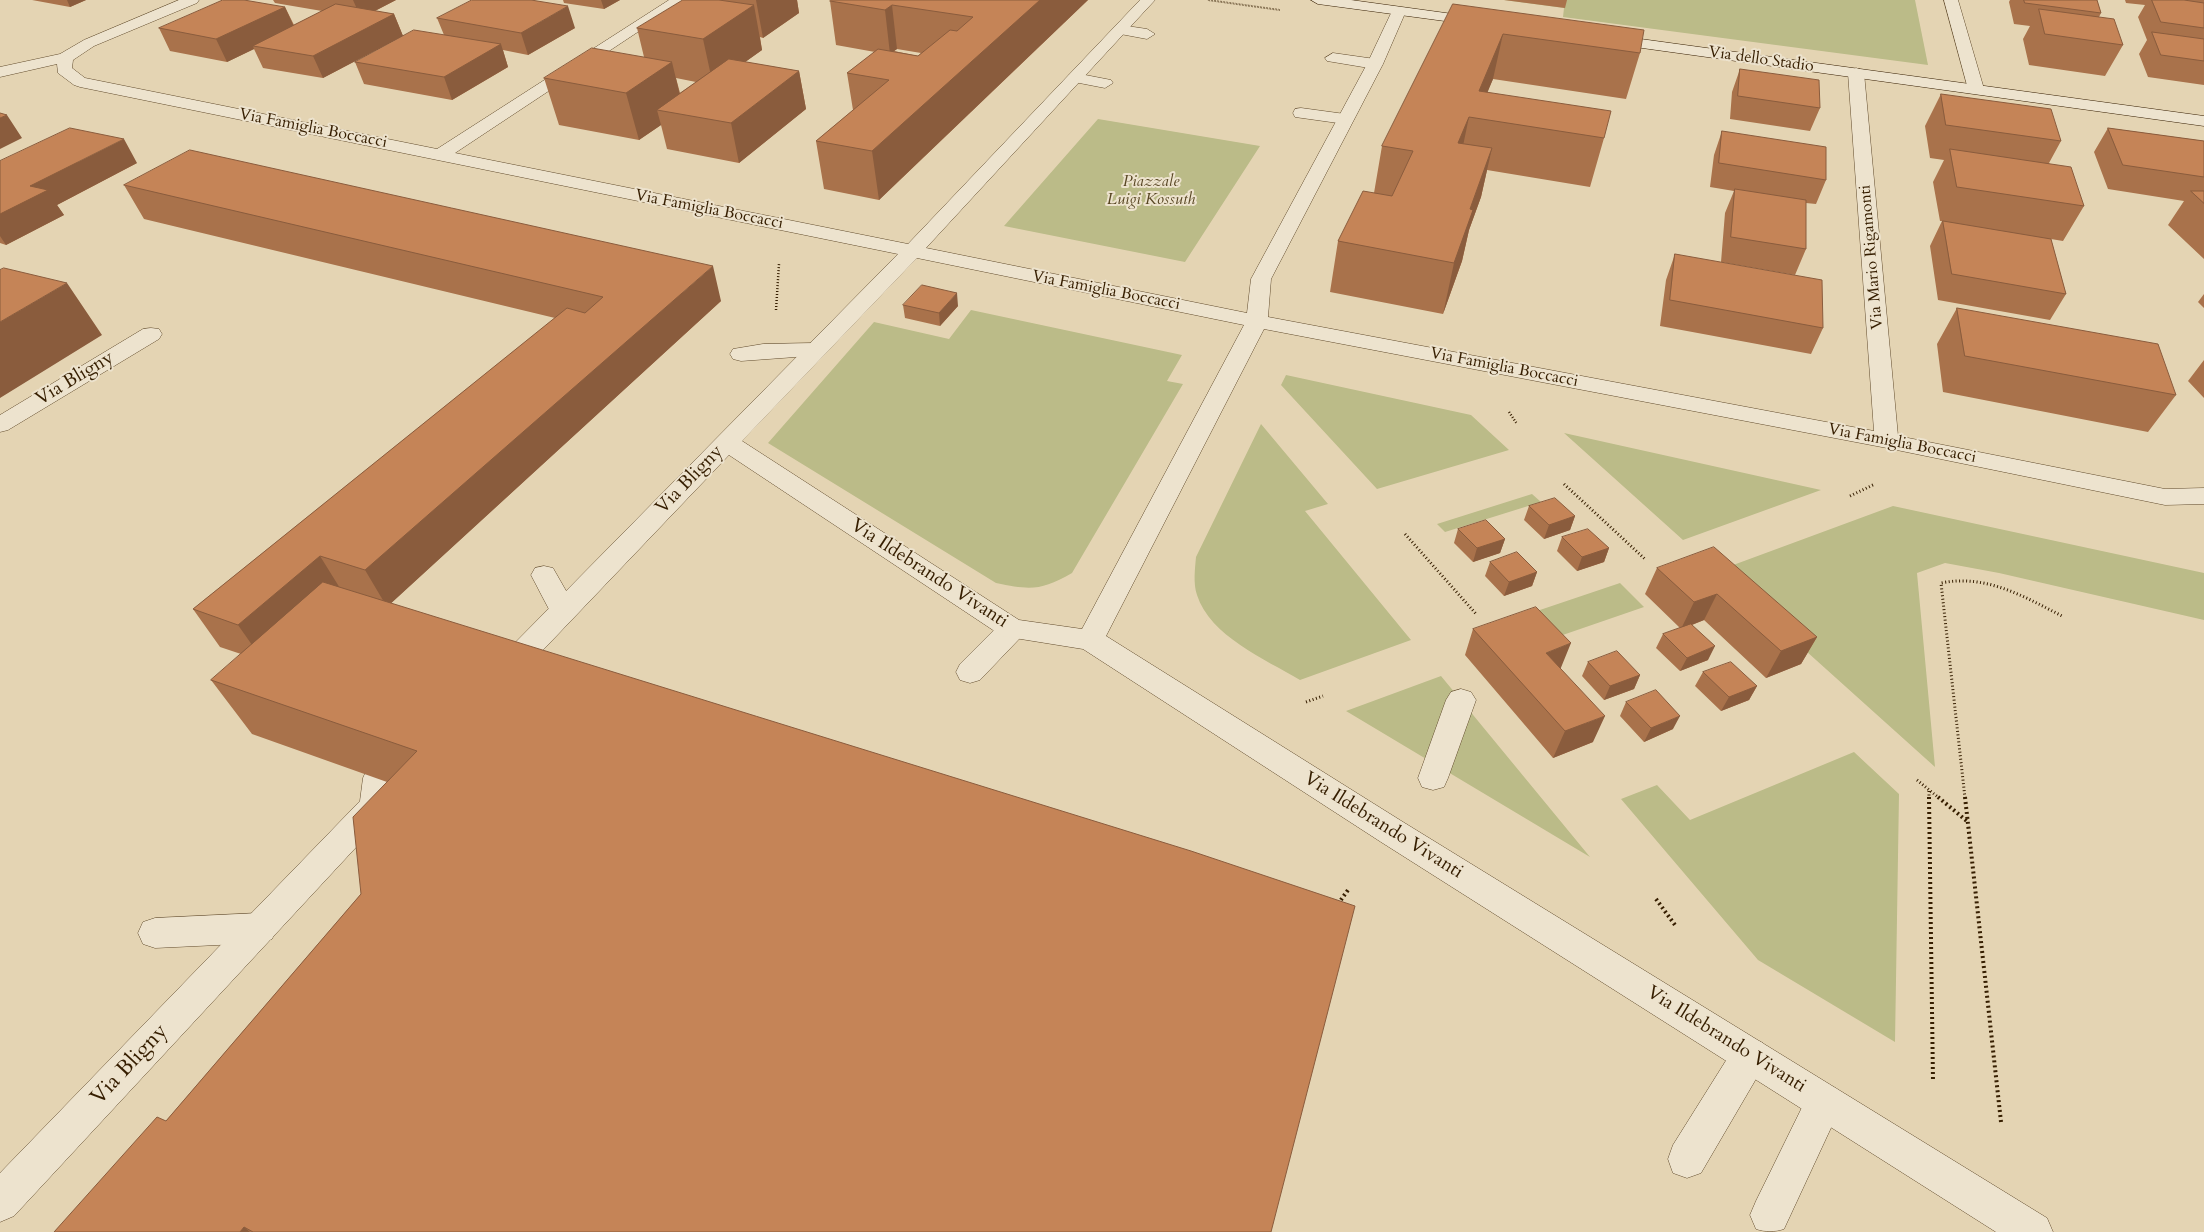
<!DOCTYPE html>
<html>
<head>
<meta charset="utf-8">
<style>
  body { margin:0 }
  canvas { display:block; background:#e4d4b3 }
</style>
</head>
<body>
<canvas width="2204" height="1232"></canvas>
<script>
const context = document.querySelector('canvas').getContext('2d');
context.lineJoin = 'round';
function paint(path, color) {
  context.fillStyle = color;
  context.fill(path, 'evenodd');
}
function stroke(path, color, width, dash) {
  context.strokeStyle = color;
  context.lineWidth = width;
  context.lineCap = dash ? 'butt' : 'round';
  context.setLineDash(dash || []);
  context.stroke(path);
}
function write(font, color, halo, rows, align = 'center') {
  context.font = font + ' Cardo,serif';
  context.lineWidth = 4;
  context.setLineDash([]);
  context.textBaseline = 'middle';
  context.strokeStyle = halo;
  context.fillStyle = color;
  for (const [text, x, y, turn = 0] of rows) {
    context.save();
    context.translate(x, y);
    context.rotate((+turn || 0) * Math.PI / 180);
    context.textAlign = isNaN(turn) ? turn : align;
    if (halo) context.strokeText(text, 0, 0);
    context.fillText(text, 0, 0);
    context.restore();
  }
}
paint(new Path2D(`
  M1504,0h411l13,65 -365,-48 1,-9z
  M1098,119l162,27 -75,116 -181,-36z
  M971,310l211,45 -15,26 16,3 -111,189c-31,18 -42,17 -76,10l-228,-140 106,-121 75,17z
  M1286,375l185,40 38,35 -132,39 -96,-104z
  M1261,424l67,80 -23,7 106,129 -111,40c-35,-21 -90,-44 -103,-85 -4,-12 -2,-26 -1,-38z
  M1564,433l257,57 -138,50z
  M1532,494l9,8 -96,30 -8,-8z
  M1893,506l311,67v47l-205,-47 -54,-10 -28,10 18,194 -218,-196z
  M1620,583l24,24 -90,31 -23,-25z
  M1441,676l149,181 -244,-146z
  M1854,752l45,42 -4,248 -137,-82 -137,-161 36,-14 33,35z`), '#bb8');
const lane = new Path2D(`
  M1120,25l27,4 8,5 -8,5 -32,-6 -3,-3 3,-3z
  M1333,53l42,6 8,5 -8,5 -48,-8 -2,-3z
  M1075,73l36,7 2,3 -8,5 -36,-7 -2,-3 2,-3z
  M1301,108l44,6 6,1 3,4 -3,4 -6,1 -50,-7 -2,-4 2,-4z
  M815,343l8,2 3,5 -3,5 -82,6 -8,-2 -3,-5 3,-5 30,-5z
  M544,566l9,2 24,42 -4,7 -10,3 -10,-3 -22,-42 4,-7z
  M1012,619l10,3 4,7 -4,7 -42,44 -10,3 -10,-3 -4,-8 4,-8 42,-42z
  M260,913l12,4 5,11 -5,11 -12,4 -105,5 -12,-4 -5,-11 5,-11 12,-4z
  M1750,1037l13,6 5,12 -5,12 -62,106 -14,5 -14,-5 -5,-14 5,-14 64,-102z
  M1824,1083l13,6 6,13 -59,127c-9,3 -19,3 -28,0l-6,-14 6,-14 55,-112z`);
const street = new Path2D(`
  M179,0h20l-2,3 -103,43 -21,14 -1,8 13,10 352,71 232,-149h17l-231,153 453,91 232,-244h15l-229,248 321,65 4,-34 116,-215 25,-53 2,-3h10l2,3 -23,53 -112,215 -3,38 606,114 -26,-358 8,-5 6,2 2,3 34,363 267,53 39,-1v16l-39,1 -278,-57 -623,-119 -158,307 297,186 644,396 6,14h-57l-615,-390 -298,-193 -81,-13 -273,-181 -206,216 -23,7 -10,-3 -4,-8 4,-8 13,-4 395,-401 -818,-167 -6,-2 -16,-12 -1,-9 -57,13v-10l60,-13 24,-14zM917,258l327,67 -162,304 -63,-9 -277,-179z
  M1944,0h14l26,89 -2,3h-12l-2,-3z
  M151,328l8,1 3,5 -3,5 -151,91 -8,2v-17l143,-86z
  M1461,689l10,3 5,8 -28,78 -4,9 -11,3 -11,-3 -4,-9 28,-78 5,-8z
  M378,766l11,3c6,12 1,23 7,35l-5,9 -5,2 -372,401 -14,6v-49l360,-372 3,-23 4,-9z`);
const secondary = new Path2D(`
  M1311,0h40l131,18 7,4 -7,4 -164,-22z
  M1604,34l600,82v10l-605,-84 -3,-3 3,-3z`);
stroke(lane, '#624c2d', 1);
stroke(street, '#624c2d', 1);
stroke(secondary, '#361e00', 1);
stroke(new Path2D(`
  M1208,0l72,10`), '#361e00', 2, [0.5, 1]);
stroke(new Path2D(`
  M776,310l3,-46
  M1509,412l8,12`), '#361e00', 2.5, [1, 2]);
stroke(new Path2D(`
  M1564,484l82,76
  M1850,496l25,-12
  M1405,534l72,81
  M1306,702l17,-6
  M1917,780l22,18
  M1929,791v7
  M1965,798l-24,-215c45,-9 82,13 121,33`), '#361e00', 3, [1, 2.5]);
stroke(new Path2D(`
  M1929,797l4,284
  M1938,797l30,25
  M1965,797l36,325
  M1656,899l19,26
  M1338,904l10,-14`), '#361e00', 4, [2, 3]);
paint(lane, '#ede3ce');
paint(street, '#ede3ce');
paint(secondary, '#ede3ce');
paint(new Path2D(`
  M32,0h54l-16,7z
  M273,0h123l-21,11 19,3 9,22 -80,42 -60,-10 -9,-19 -27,13 -57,-11 -11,-23 126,-21 9,18 28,-14 -47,-8z
  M563,0h57l-16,9 -40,-6z
  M683,0h114l2,13 -36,25 -3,-1 2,13 -17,12 54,9 7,38 -67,54 -72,-14 -6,-24 -22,15 -80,-15 -15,-47 100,-21 -7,-29zM676,78l20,4 -16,11z
  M831,0h257l-209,200 -55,-11 -8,-48 37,-31 -6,-37 28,-21 -39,-7 -6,-44zM897,49l24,4 -3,3 -24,-5z
  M1504,0h63l-2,8z
  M2010,0h87l4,13 -2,4 24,28 -18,31 -76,-11 -6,-26 7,-13 -16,-2 -5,-22z
  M2125,0h79v85l-56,-8 -9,-23 8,-14 -9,-23 7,-12 -19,-2z
  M1453,4l187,49 -14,46 -133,-20 -6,13 117,46 -14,49 -103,-17 -6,27 -12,33 -7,31 -19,53 -113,-22 8,-51 36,-48 8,-47z
  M437,18l138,10 -47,27 -25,-5 5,17 -56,33 -88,-16 -9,-22 89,-27z
  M1740,69l80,39 -10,23 -80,-12 2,-27z
  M1941,94l120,47 -12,22 35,43 -21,35 -12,-2 15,55 -16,26 -112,-20 -8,-54 12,-25h-2l-7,-39 11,-22 -14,-2 -5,-32z
  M2108,128l96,13v118l-36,-34 16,-24 -76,-12 -14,-37z
  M1722,131l104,49 -10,24 -10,-1v46l-11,26 -74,-13 4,-49 9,-22 -24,-4 4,-32z
  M0,161l137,2 -80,42 7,10 -58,30 -6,-2z
  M124,185l597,116 -330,302 880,629h-1217l112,-111 195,-227 26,-112 -135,-48 -41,-54 30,-26 -21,-7 -27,-38 362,-291 -411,-99z
  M1675,254l148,74 -12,26 -151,-28 6,-46z
  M2204,294v14l-6,-6z
  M903,305l55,1 -18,20 -35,-8z
  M1957,308l219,87 -28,37 -205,-40 -6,-48z
  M2204,360v38l-16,-17z
  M1529,506l46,10 -5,14 -26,9 -20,-19z
  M1458,529l47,10 -5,14 -27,9 -19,-19z
  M1562,537l47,11 -5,14 -27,9 -20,-20z
  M1490,562l47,10 -5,14 -28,10 -19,-20z
  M1657,568l160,69 -16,27 -35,14 -62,-58 -12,5 16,35 -28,11 -24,-23 7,-14 17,-6 -35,-34z
  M1473,629l88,40 32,73 -40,16 -88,-103z
  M1588,662l52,13 -6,14 -30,11 -22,-24z
  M1703,672l54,14 -8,14 -28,11 -26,-25z
  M1626,702l47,27 -29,13 -24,-26z`), '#a9724b');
paint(new Path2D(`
  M67,0h19l-16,7z
  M353,0h43l-35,18z
  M601,0h19l-16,9z
  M756,0h41l2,13 -36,25z
  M1040,0h48l-209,200 -7,-49z
  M754,5l8,45 -49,35 -10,-46z
  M892,5l5,44 -7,5 -5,-44z
  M568,6l7,22 -47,27 -7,-22z
  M285,7l10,22 -42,17 1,3 -27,13 -11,-23z
  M394,14l9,22 -80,42 -10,-22z
  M1503,34l-10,45 -16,39 2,-27z
  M501,44l7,23 -56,33 -8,-23z
  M672,62l11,46 -26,2 4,15 -22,15 -13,-47z
  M799,71l7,38 -67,54 -8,-40z
  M7,115l15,23 -22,11v-31z
  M1469,117l-10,48 -1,-22z
  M124,139l13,24 -80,42 7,10 -58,30 -6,-9v-22l30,-28z
  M1492,148l-11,49 -12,33 -7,31 -19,53 11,-51 16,-54z
  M713,266l8,35 -334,306 -22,-37z
  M67,283l35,52 -102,63v-76z
  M957,293l1,13 -18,20 -1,-13z
  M1575,516l-5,14 -26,9 5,-14z
  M1505,539l-5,14 -27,9 4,-14z
  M1609,548l-5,14 -27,9 5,-14z
  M320,556l23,37 -79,69 -26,-37z
  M1537,572l-5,14 -28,10 5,-14z
  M1717,594l-13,26 -23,9 13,-27z
  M1817,637l-16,27 -35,14 15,-27z
  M1571,643l-11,27 -14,-17z
  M1715,646l-7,14 -28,11 7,-13z
  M1640,675l-6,14 -30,11 6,-14z
  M1757,686l-8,14 -28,11 8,-14z
  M1605,716l-12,26 -40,16 12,-27z
  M1680,716l-7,13 -29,13 7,-14z
  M244,1227l6,5h-10z`), '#8a5c3d');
const building = new Path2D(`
  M223,0h21l41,7 -69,32 -57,-11z
  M472,0h59l37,6 -47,27 -84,-15z
  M683,0h36l35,5 -51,34 -66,-11z
  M831,0h209l-168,151 -56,-10 73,-61 -42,-7 31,-24 40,7 32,-26 7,1 16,-14 -81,-12 -7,5 -55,-9z
  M2024,0h73l4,13 -76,-10z
  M2152,0h32l20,3v25l-43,-6z
  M336,4l58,10 -81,42 -60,-10z
  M1453,4l191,26 -4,23 -137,-19 -24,57 132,20 -7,27 -135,-21 -11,26 34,5 -22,61 3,1 -19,53 -116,-22 25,-50 29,5 21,-45 -31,-5z
  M2039,9l75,10 9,26 -78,-11z
  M414,30l87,14 -57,33 -89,-15z
  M2152,32l52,7v22l-43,-6z
  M592,48l80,14 -46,31 -82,-15z
  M729,59l70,12 -68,52 -74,-13z
  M1740,69l79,11 1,28 -82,-12z
  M1941,94l110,15 10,32 -115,-16z
  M0,113l7,2 -7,3z
  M70,128l54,11 -94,47 18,4 -48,24v-53z
  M2108,128l96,13v36l-81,-12z
  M1722,131l104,16v33l-107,-17z
  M1950,149l121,18 13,39 -127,-19z
  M190,150l523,116 -348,304 -45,-14 -82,69 -45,-16 374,-301 18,5 18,-16 -479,-112z
  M1735,189l71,11v49l-75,-12z
  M2191,191h13v12z
  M1943,221l108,18 15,55 -114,-20z
  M1675,254l147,26 1,48 -153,-28z
  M4,268l63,15 -67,39v-52z
  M922,285l35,8 -18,20 -36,-8z
  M1957,308l201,36 18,51 -211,-39z
  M1555,498l20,18 -26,9 -20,-19z
  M1486,520l19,19 -28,9 -19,-19z
  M1588,529l21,19 -27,9 -20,-20z
  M1714,547l103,90 -36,14 -64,-57 -23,8 -37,-34z
  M1517,552l20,20 -28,10 -19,-20z
  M323,582l868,269 164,55 -84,326h-1018l-9,-5 -4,5h-186l103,-115 9,4 195,-227 -8,-77 64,-66 -206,-71z
  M1536,607l35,36 -25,10 59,63 -40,15 -92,-102z
  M1691,624l24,22 -28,12 -24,-24z
  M1617,651l23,24 -30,11 -22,-24z
  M1731,662l26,24 -28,11 -26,-25z
  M1656,690l24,26 -29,12 -25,-26z`);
paint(building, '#c58457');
stroke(building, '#8a5c3d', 1);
write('16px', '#361e00', '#ede3ce', [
  ["Via dello Stadio",1761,60,8],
  ["Via Famiglia Boccacci",313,129,11],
  ["Via Famiglia Boccacci",709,210,11],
  ["Via Mario Rigamonti",1872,257,-95],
  ["Via Famiglia Boccacci",1106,291,11],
  ["Via Famiglia Boccacci",1504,368,11],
  ["Via Famiglia Boccacci",1902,444,11]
]);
write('italic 16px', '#574522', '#ede3ce', [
  ["Piazzale",1151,182],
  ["Luigi Kossuth",1151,200]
]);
write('19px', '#361e00', '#ede3ce', [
  ["Via Bligny",75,379,-31],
  ["Via Bligny",690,480,-46],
  ["Via Ildebrando Vivanti",929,574,33],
  ["Via Ildebrando Vivanti",1383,826,32],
  ["Via Ildebrando Vivanti",1726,1040,32]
]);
write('22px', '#361e00', '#ede3ce', [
  ["Via Bligny",130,1065,-47]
]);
</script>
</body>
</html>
